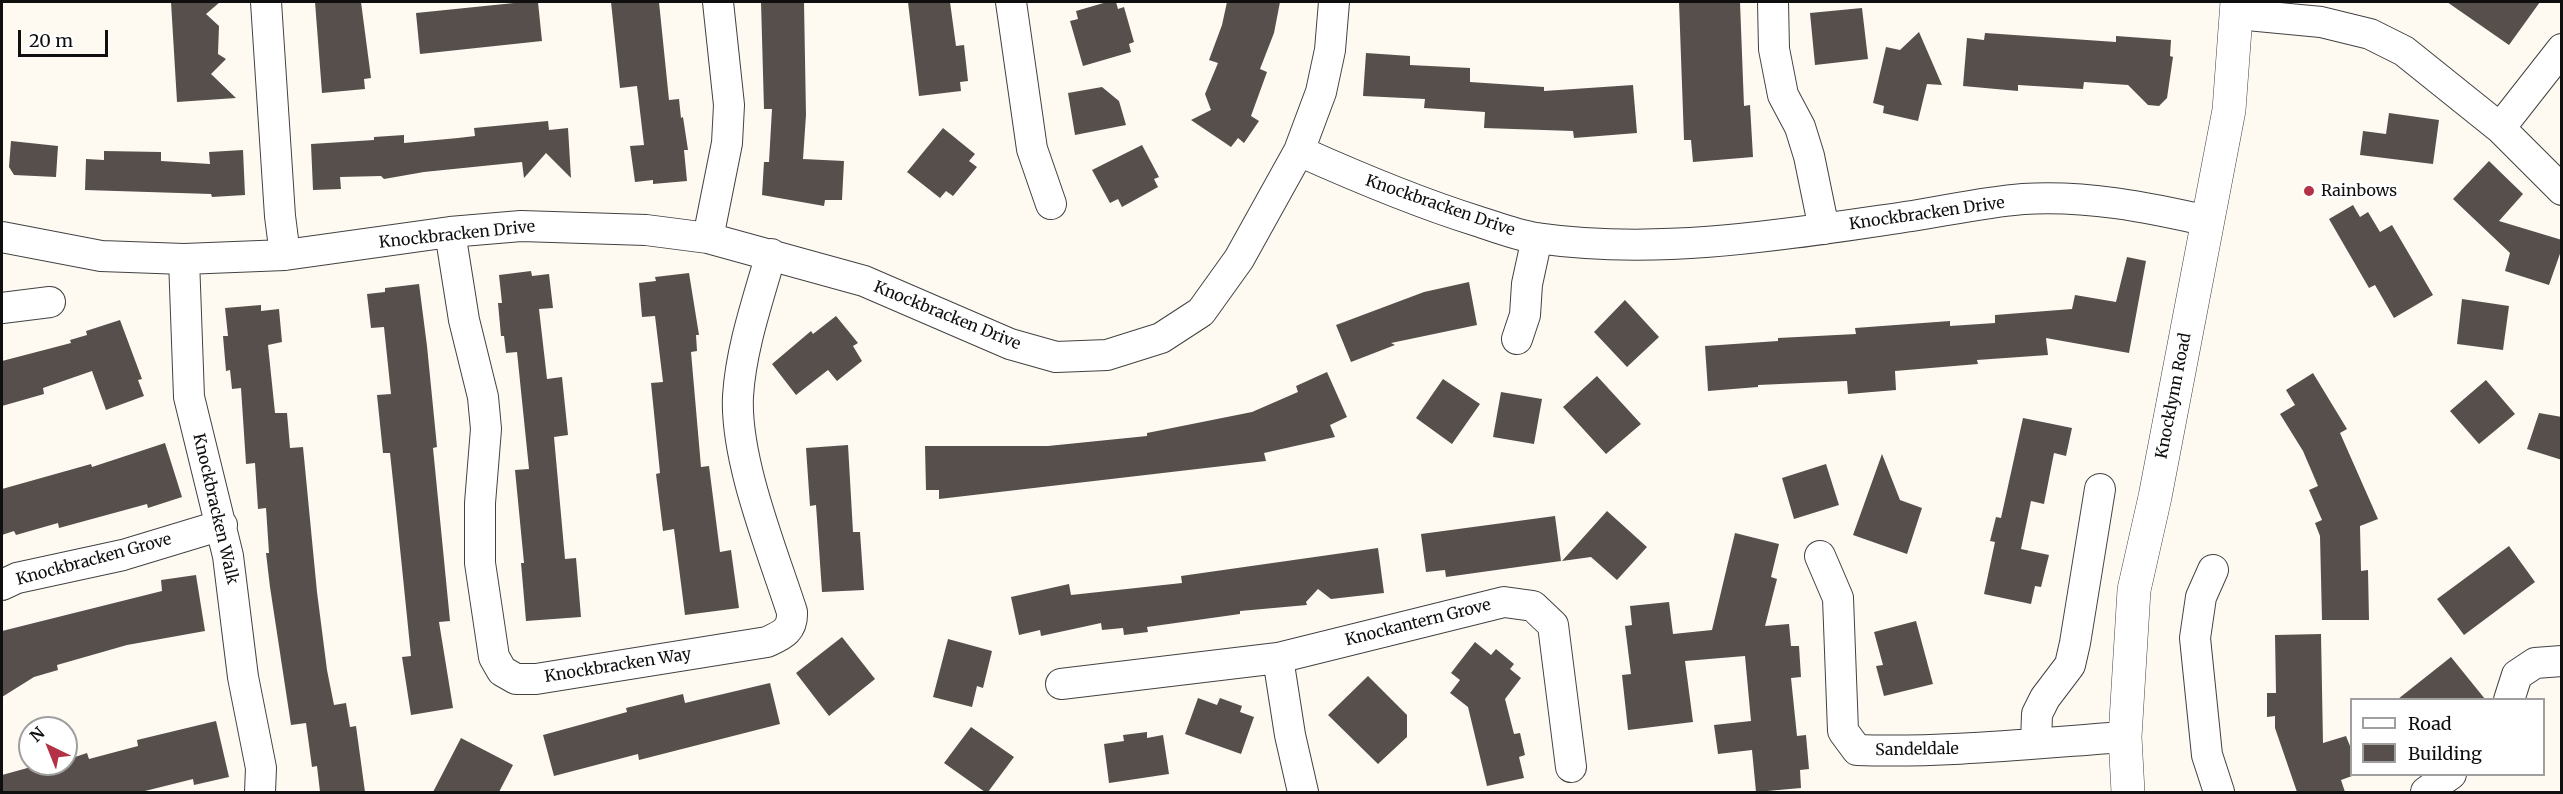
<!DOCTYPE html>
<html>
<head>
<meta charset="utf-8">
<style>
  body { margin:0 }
  #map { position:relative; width:2563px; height:794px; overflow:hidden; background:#fefaf2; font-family:Merriweather,serif }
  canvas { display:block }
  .frame { position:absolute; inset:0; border:3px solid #0f0f0f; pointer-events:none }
  .legend { position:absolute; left:2350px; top:698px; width:195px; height:78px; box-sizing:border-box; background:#fff; border:2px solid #9f9f9f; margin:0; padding:8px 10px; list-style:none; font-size:18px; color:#0f0f0f }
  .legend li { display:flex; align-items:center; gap:12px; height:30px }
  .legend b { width:30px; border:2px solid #9f9f9f }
  .north { position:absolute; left:18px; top:716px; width:60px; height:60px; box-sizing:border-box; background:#fff; border:2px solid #9f9f9f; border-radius:50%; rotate:317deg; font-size:16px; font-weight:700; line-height:24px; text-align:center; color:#0f0f0f }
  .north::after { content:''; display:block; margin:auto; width:21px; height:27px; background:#b43246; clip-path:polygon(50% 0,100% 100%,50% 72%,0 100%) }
  .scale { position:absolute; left:18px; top:30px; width:90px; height:27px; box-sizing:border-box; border:3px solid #0f0f0f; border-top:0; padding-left:8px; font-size:18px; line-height:21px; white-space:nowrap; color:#0f0f0f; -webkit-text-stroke:4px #fff; paint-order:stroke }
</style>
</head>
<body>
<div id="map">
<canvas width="2563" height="794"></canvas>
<div class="frame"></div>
<ul class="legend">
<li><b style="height:8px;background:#fff"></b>Road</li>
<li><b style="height:16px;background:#574f4c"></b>Building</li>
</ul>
<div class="north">N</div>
<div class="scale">20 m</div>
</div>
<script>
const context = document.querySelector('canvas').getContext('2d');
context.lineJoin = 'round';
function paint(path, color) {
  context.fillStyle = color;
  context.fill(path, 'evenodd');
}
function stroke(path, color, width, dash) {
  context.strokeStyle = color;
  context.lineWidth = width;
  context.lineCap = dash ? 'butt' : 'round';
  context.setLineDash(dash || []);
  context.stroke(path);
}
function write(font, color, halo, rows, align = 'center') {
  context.font = font + ' Merriweather,serif';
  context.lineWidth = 6;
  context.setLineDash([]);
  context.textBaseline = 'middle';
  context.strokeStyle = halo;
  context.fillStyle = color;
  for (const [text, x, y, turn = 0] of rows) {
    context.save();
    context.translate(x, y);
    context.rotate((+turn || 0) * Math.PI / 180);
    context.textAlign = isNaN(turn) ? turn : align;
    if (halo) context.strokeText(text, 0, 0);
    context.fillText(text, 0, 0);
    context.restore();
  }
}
paint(new Path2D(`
  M171,2h49l-14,12 13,12 -1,28 8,5 -15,15 25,24 -59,4z
  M315,2h46l10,76 -7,1 1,10 -43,4z
  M524,2h14l4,39 -122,13 -4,-41z
  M611,2h48l10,98 10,-1 2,19 2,-1 5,33h-4l3,31 -34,3v-4l-18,2 -5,-36 14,-1 -7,-59 -17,2z
  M761,2h43l2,113 -3,44 41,2 -2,39h-17l-1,6 -62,-11 2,-33h5l3,-53h-8z
  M908,2h42l6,44 8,-1 4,36 -8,1 1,9 -42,5z
  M1107,2h9l2,7 6,-2 10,35 -5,2 2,8 -48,14 -13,-45 8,-2 -2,-8z
  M1227,2h53l-6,31 -14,36 7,3 -16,44 8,5 -15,22 -6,-5 -7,9 -40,-27 20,-10 -6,-16 13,-31 -9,-3 13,-35z
  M1679,2h61l4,104 6,-1 3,52 -60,5 -2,-22h-7z
  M2447,2h93l-31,43z
  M1862,8l6,51 -53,6 -5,-52z
  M1919,32l23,53 -15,-1 -9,37 -35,-8 1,-7 -11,-3 13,-56 14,3z
  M1985,33l131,9v-6l55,4 -1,16 3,1 -6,41 -8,8 -11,-1 -20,-20 -44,-3 -1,7 -65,-4v6l-55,-5 4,-48 17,2z
  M1366,53l44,3v9l60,3v14l74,5v4l89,-6 4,48 -63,5 -1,-7 -89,-3 1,-16 -61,-4 1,-9 -62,-3z
  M1102,87l17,14 7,24 -51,10 -7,-42z
  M2389,113l50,7 -6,44 -73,-9 3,-24 23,3z
  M548,121l1,9 19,-2 3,50 -25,-25 -22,25 -2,-16 -98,10 -40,7 -3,-3 -41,1 1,12 -28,1 -2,-46 63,-4v-3l30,-2v8l54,-5 17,-2 -1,-8z
  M943,128l32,26 -6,7 8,6 -24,29 -7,-5 -6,7 -33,-26z
  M11,141l47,5 -2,31 -42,-2 -5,-8z
  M1142,145l17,32 -5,2 4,8 -36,20 -4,-8 -8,4 -18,-33z
  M243,150l2,45 -33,2 -1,-3 -126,-4 1,-31 18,1v-9l57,1v9l49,3 -1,-12z
  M2489,161l34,33 -24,27 63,19v8l-13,37 -44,-14 5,-18 -57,-54z
  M2353,205l7,12 8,-5 12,20 12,-7 41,70 -39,23 -19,-33 -6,3 -40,-69z
  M2127,257l19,4 -17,92 -83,-15 2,17 -71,5 1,4 -83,7 1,19 -48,4 -1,-13 -89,4v2l-50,4 -3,-45 73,-5v-3l78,-4 -1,-6 95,-7v5l45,-3v-8l77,-6 3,-14 41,7z
  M531,271l1,5 17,-2 4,34 -14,1 8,70 15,-2 6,58 -14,2 11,122 11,-1 5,59 -55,4 -5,-58h3l-9,-93 14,-1 -12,-117 -11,1 -2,-17h-3l-3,-33h4l-3,-28z
  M689,273l10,62h-3l1,16 -6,1 10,115 8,-1 11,86 11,-2 8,58 -54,7 -11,-86 -11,2 -7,-57 4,-1 -9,-90 12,-1 -8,-66 -13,1 -3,-34 17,-2 -1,-4z
  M1469,282l8,43 -86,18 4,2 -44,17 -15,-37 88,-33z
  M419,284l8,62 10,101 -4,1 17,173 -11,1 14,86 -42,7 -9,-58 9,-1 -15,-147 -6,-56h-7l-6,-58 14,-1 -7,-67 -13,1 -4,-34 18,-2v-4z
  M2462,299l47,7 -6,44 -46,-6z
  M1625,300l34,37 -32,30 -33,-35z
  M261,305v6l18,-2 3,33 -14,3 7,68h12l3,35 13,-1 14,145 10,78 7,35 12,-2 4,24 6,-1 9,66h-45l-3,-26 -5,1 -6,-44 -15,2 -21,-138 -4,-34h3l-3,-45 -8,1 -3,-46 -9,1 -5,-76 -9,1 -2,-19 -4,1 -3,-35h5l-3,-28z
  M836,316l22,27 -5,3 9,15 -25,20 -9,-11 -32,25 -24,-31 39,-33 2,3z
  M120,320l22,59 -4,1 6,16 -38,14 -14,-39 -49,17 1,6 -42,12v-45l69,-18 -1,-3 17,-5 -1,-4z
  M1327,372l20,45 -17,8 5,12 -71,16 2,8 -327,38v-9h-13l-1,-44h123l99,-10v-3l105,-21 46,-20 -2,-6z
  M2313,373l34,56 -7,4 38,86 -18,7 1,45 7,-1 1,50h-47l-2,-84 -5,-13 7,-3 -13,-30 9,-4 -15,-35 -23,-37 15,-9 -9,-15z
  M1597,376l44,48 -35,30 -43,-47z
  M1443,379l37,25 -28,40 -36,-26z
  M2486,380l29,34 -36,30 -29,-33z
  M1501,392l41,7 -8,45 -41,-7z
  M2539,413l23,4v43l-35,-11z
  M2023,418l49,10 -6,28 -12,-3 -10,51 -13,-3 -10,48 28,6 -8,32 -6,-1 -4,18 -47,-10 11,-52 -5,-1 6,-24 5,1z
  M165,443l17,54 -34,11 -1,-4 -88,24 -1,-5 -42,12 -2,-4 -12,4v-46l89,-25 1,3z
  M848,445l5,87h7l4,58 -42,2 -6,-87 -6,1 -4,-58z
  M1882,454l18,46 22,8 -15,46 -54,-19z
  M1826,464l13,41 -45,14 -12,-41z
  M1607,511l40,36 -30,33 -26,-23 -29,4z
  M1555,516l6,45 -115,16 -1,-7 -19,2 -5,-38z
  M1735,533l44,11 -8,33 6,2 -12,47 24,-2 2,22h8l2,31 -10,1 6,58 9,-1 3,34 -9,1 1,18 -45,4 -4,-42 -34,4 -4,-29 37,-4 -6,-65 -60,5 8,61 -65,8 -6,-55 9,-1 -6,-48 7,-1 -2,-19 39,-4 4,32 39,-4z
  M2509,546l26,36 -71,53 -27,-36z
  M1378,548l6,45 -53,6 -13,-10 -12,13 1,3 -67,6v3l-93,13 1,5 -24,3 -1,-7 -21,2 -1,-7 -60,13 -1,-6 -21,5 -8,-38 58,-13 2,11 111,-12 -1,-7z
  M196,575l9,56 -78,14 -70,20 1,5 -24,7 -32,20v-66l160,-40 -1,-11z
  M1916,621l17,63 -49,12 -8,-30 7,-1 -9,-33z
  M2321,634l2,109 23,-7 6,15v25l-11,4 4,12h-48l-22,-64v-12l-8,1v-24h9l-1,-58z
  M842,637l33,42 -46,37 -33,-43z
  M948,639l44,12 -9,37 -6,-2 -5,21 -39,-10z
  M1475,642l16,13 5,-6 18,15 -4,5 11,9 -16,21 9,35 6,-1 5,22 -6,2 5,21 -37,8 -19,-79 -18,-14 10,-13 -9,-7z
  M2451,657l34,42h-87z
  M1368,676l39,39v22l-29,27 -50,-49z
  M770,683l10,41 -141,36 -1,-6 -84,22 -11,-41 84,-23 -1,-4 57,-14 2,9z
  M1198,698l19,7 3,-7 22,8 -2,6 14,5 -13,37 -56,-20z
  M216,721l13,56 -35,8 -1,-6 -52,13h-139v-17l29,-8 1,3 20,-6h14v-4l21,-7 2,6 49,-13 -1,-6z
  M971,727l43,30 -26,35h-3l-41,-29z
  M1147,732v6l16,-3 6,39 -60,9 -5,-39 20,-3 -1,-6z
  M461,738l52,27 -14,27h-66z`), '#574f4c');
const minor = new Path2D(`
  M266,2l14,214 5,39
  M1011,2l21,147 19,55
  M1773,2l1,47 9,46 17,32 9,29 15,73
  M2237,14l84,8 49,12 34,17 96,77 62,62
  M2500,128l62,-79
  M1299,151l22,-59 9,-42 4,-48
  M450,232l14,88 19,77 3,32 -6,74v60l14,94 8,14 14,8h20l231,-37c15,-7 26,-11 25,-30 -20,-62 -57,-152 -54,-216 3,-48 20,-96 33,-142
  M2,237l99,19 83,3 101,-4 165,-23 71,-6 125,4 62,8 156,43 146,63 46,13 51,-2 54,-17 40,-26 38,-53 60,-108c58,26 117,51 178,70 19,6 39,14 59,17 126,18 252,-4 376,-22 37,-6 74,-14 111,-17 63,-4 124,8 185,22
  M708,238l19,-95 2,-38 -11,-103
  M184,259l5,138 39,159 15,121 18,91 -1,24
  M2,308l48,-6
  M1517,339l8,-24 2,-31 10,-46
  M1820,556l18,42 5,133 14,19c90,3 179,-7 268,-13
  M2213,570l-12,27 -6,41 12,117 12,37
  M2,585l15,-7 106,-23 99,-30
  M1278,658l12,77 13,57
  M1061,684l217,-26 226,-56 29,4 20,19 18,142
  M2509,700l8,-25 18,-12 27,-2
  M2036,743l1,-29 8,-16 25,-33 5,-22 25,-154
  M2426,792l25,-18`);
const tertiary = new Path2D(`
  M2128,792l-3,-55 9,-147 21,-93 74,-387 8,-108`);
stroke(minor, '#424242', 32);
stroke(tertiary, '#424242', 34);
stroke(minor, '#fff', 30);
stroke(tertiary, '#fff', 33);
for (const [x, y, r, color] of [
  [2309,191,6,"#b43246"]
]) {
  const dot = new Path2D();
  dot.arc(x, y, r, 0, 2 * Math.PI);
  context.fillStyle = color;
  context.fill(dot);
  stroke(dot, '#fff', 2);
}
write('16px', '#0f0f0f', '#fff', [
  ["Rainbows",2321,191]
], 'left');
write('16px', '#0f0f0f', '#fff', [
  ["Knockbracken Drive",1440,206,19],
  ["Knockbracken Drive",1927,214,-8],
  ["Knockbracken Drive",457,235,-6],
  ["Knockbracken Drive",947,316,22],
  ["Knocklynn Road",2174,396,-79],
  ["Knockbracken Walk",215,509,77],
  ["Knockbracken Grove",94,560,-15],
  ["Knockantern Grove",1418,623,-14],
  ["Knockbracken Way",618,666,-9],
  ["Sandeldale",1917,750,-1]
]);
</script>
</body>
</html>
